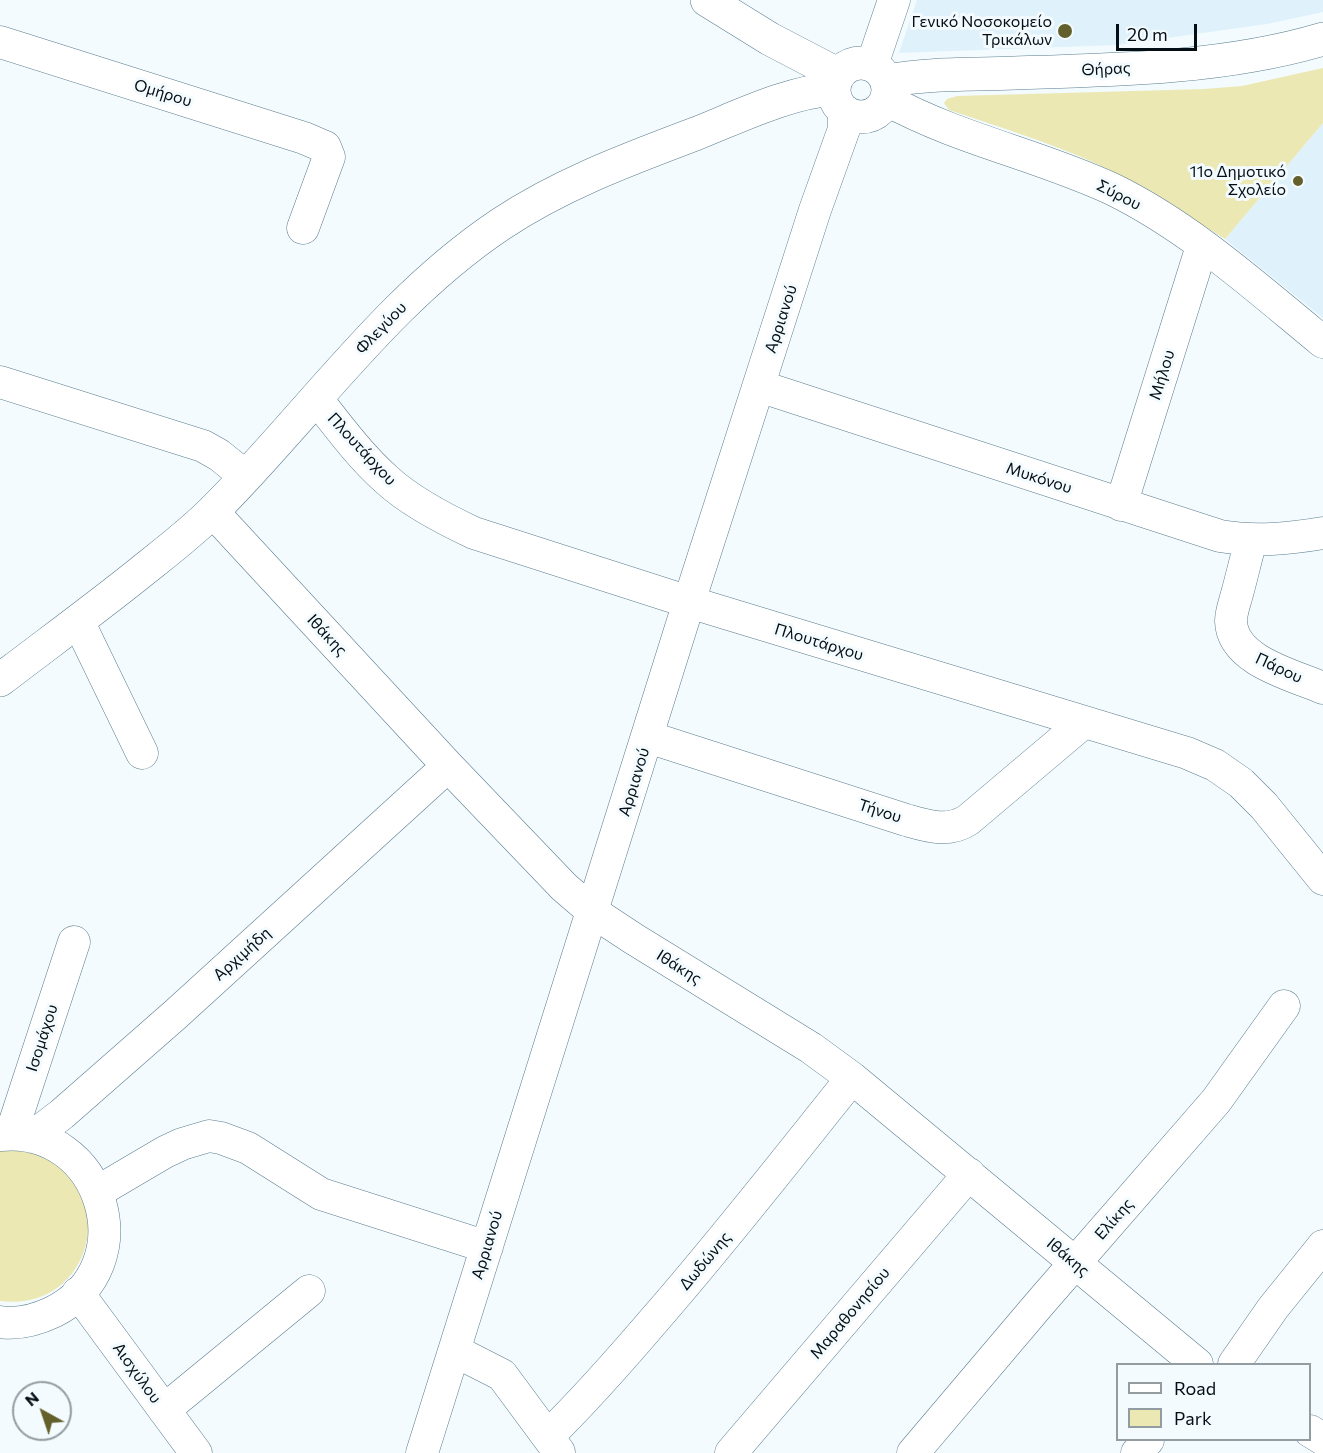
<!DOCTYPE html>
<html>
<head>
<meta charset="utf-8">
<style>
  body { margin:0 }
  #map { position:relative; width:1323px; height:1453px; overflow:hidden; background:#f3fbfe; font-family:Commissioner,sans-serif }
  canvas { display:block }
  .legend { position:absolute; left:1116px; top:1363px; width:195px; height:78px; box-sizing:border-box; background:#f3fbfe; border:2px solid #939da1; margin:0; padding:8px 10px; list-style:none; font-size:18px; color:#030f15 }
  .legend li { display:flex; align-items:center; gap:12px; height:30px }
  .legend b { width:30px; border:2px solid #939da1 }
  .north { position:absolute; left:12px; top:1381px; width:60px; height:60px; box-sizing:border-box; background:#f3fbfe; border:2px solid #939da1; border-radius:50%; rotate:320deg; font-size:16px; font-weight:700; line-height:24px; text-align:center; color:#030f15 }
  .north::after { content:''; display:block; margin:auto; width:21px; height:27px; background:#64602c; clip-path:polygon(50% 0,100% 100%,50% 72%,0 100%) }
  .scale { position:absolute; left:1116px; top:24px; width:81px; height:27px; box-sizing:border-box; border:3px solid #030f15; border-top:0; padding-left:8px; font-size:18px; line-height:21px; white-space:nowrap; color:#030f15; -webkit-text-stroke:4px #f3fbfe; paint-order:stroke }
</style>
</head>
<body>
<div id="map">
<canvas width="1323" height="1453"></canvas>
<ul class="legend">
<li><b style="height:8px;background:#fff"></b>Road</li>
<li><b style="height:16px;background:#ebe8b3"></b>Park</li>
</ul>
<div class="north">N</div>
<div class="scale">20 m</div>
</div>
<script>
const context = document.querySelector('canvas').getContext('2d');
context.lineJoin = 'round';
function paint(path, color) {
  context.fillStyle = color;
  context.fill(path, 'evenodd');
}
function stroke(path, color, width, dash) {
  context.strokeStyle = color;
  context.lineWidth = width;
  context.lineCap = dash ? 'butt' : 'round';
  context.setLineDash(dash || []);
  context.stroke(path);
}
function write(font, color, halo, rows, align = 'center') {
  context.font = font + ' Commissioner,sans-serif';
  context.lineWidth = 6;
  context.setLineDash([]);
  context.textBaseline = 'middle';
  context.strokeStyle = halo;
  context.fillStyle = color;
  for (const [text, x, y, turn = 0] of rows) {
    context.save();
    context.translate(x, y);
    context.rotate((+turn || 0) * Math.PI / 180);
    context.textAlign = isNaN(turn) ? turn : align;
    if (halo) context.strokeText(text, 0, 0);
    context.fillText(text, 0, 0);
    context.restore();
  }
}
paint(new Path2D(`
  M917,0h406v12l-56,12 -150,21 -218,8z
  M1323,123v195l-98,-79z`), '#dff1fa');
paint(new Path2D(`
  M1323,68v55l-98,116c-42,-26 -83,-54 -128,-75 -48,-22 -98,-37 -148,-54l-5,-7 3,-4 10,-3 247,-7 38,-3z
  M0,1151c11,0 26,-2 36,2 87,32 59,160 -36,148z`), '#ebe8b3');
const street = new Path2D(`
  M0,42l304,96 21,9 4,10 -26,71
  M872,65l22,-65
  M887,100c71,39 152,55 225,89 78,38 145,99 211,153
  M0,382l203,64 16,9 26,21
  M759,386l461,150c35,6 68,3 103,-3
  M316,398c22,28 44,58 71,82 24,22 57,39 87,53l215,69 498,151 28,12 26,18 23,23 59,73
  M1121,505l81,-259
  M213,512l235,254 116,121 29,25 41,27 177,109 41,30 345,286
  M1251,540c-5,18 -9,36 -14,54 -2,8 -6,18 -6,27 1,40 62,54 92,67
  M78,621l64,132
  M648,737l258,83c21,6 42,13 62,0l116,-98
  M11,1134l63,-192
  M0,1135c103,-11 146,131 53,177 -17,8 -34,13 -53,10
  M32,1137l30,-23 114,-100 272,-248
  M97,1192l68,-40 17,-8 27,-8 12,2 27,10 73,46 166,53
  M78,1293l118,160
  M455,1351l47,24 57,77
  M1234,1364l39,-56 50,-62
  M164,1410l145,-119
  M1310,1431l13,8
  M548,1436c38,-37 73,-77 108,-118 68,-78 131,-159 196,-240
  M422,1453l267,-851 126,-392 29,-81v-18
  M731,1453l238,-279
  M913,1453l128,-151 175,-201 68,-95
  M1137,1453l11,-13`);
const secondary = new Path2D(`
  M707,0l63,39 69,36
  M834 90a27 27 0 1 1 54 0a27 27 0 1 1-54 0Z
  M887,81c42,-8 85,-6 128,-8 101,-3 211,-5 308,-34
  M0,680c47,-36 95,-71 141,-108 25,-20 50,-39 72,-61 96,-96 174,-211 288,-287 60,-40 128,-65 194,-90 43,-17 93,-42 139,-45`);
stroke(street, '#5a7d8f', 33);
stroke(secondary, '#5a7d8f', 34);
stroke(street, '#fff', 32);
stroke(secondary, '#fff', 33);
for (const [x, y, r, color] of [
  [1065,31,8,"#64602c"],
  [1298,181,6,"#64602c"]
]) {
  const dot = new Path2D();
  dot.arc(x, y, r, 0, 2 * Math.PI);
  context.fillStyle = color;
  context.fill(dot);
  stroke(dot, '#f3fbfe', 2);
}
write('16px', '#030f15', '#f3fbfe', [
  ["Γενικό Νοσοκομείο",1052,22],
  ["Τρικάλων",1052,40],
  ["11ο Δημοτικό",1286,172],
  ["Σχολείο",1286,190]
], 'right');
write('16px', '#030f15', '#f3fbfe', [
  ["Θήρας",1106,69,-3],
  ["Ομήρου",163,93,17],
  ["Σύρου",1119,195,27],
  ["Αρριανού",781,319,-72],
  ["Φλεγύου",381,328,-46],
  ["Μήλου",1162,375,-73],
  ["Πλουτάρχου",362,449,47],
  ["Μυκόνου",1039,478,18],
  ["Ιθάκης",327,635,47],
  ["Πλουτάρχου",819,642,17],
  ["Πάρου",1279,668,25],
  ["Αρριανού",634,782,-73],
  ["Τήνου",880,811,18],
  ["Αρχιμήδη",242,954,-42],
  ["Ιθάκης",679,967,32],
  ["Ισομάχου",42,1038,-72],
  ["Ελίκης",1114,1219,-49],
  ["Αρριανού",487,1245,-73],
  ["Ιθάκης",1068,1257,40],
  ["Δωδώνης",705,1261,-50],
  ["Μαραθονησίου",850,1313,-50],
  ["Αισχύλου",137,1373,54]
]);
</script>
</body>
</html>
